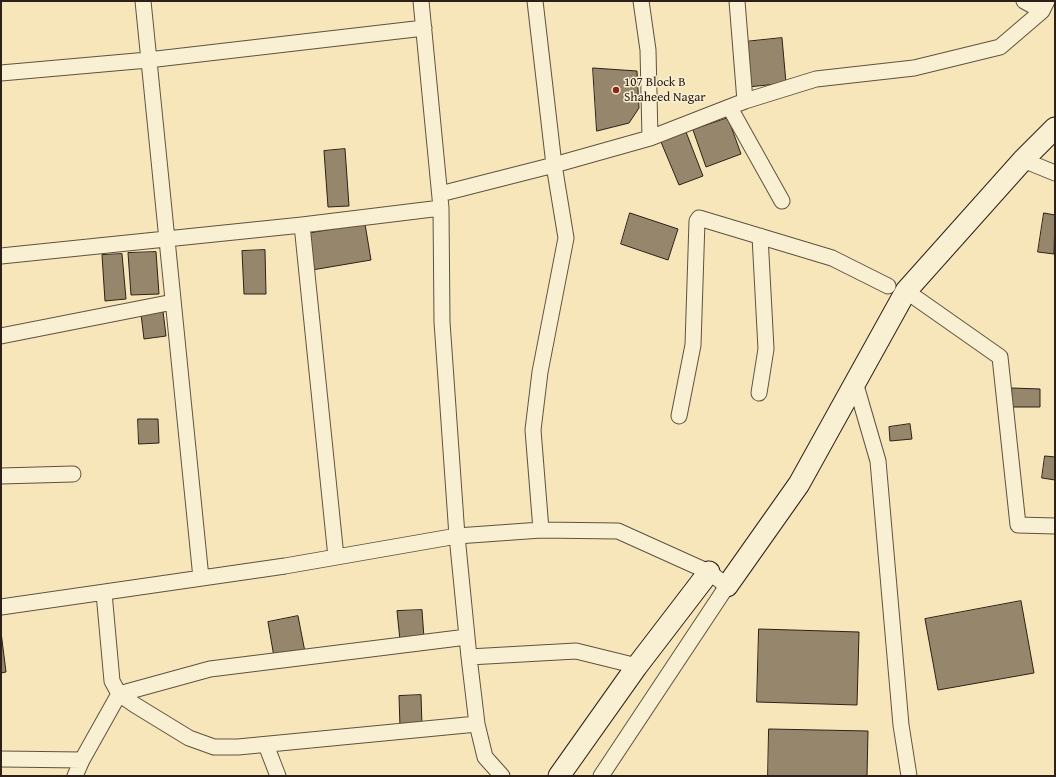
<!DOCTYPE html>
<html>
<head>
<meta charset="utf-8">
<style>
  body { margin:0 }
  #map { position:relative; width:1056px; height:777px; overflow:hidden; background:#f6e6b9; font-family:"Gentium Book Plus",serif }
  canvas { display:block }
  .frame { position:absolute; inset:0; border:2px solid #2d2019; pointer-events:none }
</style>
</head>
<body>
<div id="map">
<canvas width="1056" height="777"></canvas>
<div class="frame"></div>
</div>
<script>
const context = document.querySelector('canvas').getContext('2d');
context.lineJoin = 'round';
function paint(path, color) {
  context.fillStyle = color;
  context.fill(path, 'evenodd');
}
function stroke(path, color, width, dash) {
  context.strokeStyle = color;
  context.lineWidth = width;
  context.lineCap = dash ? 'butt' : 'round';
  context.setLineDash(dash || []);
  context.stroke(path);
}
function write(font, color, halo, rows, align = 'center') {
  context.font = font + ' "Gentium Book Plus",serif';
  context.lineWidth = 3;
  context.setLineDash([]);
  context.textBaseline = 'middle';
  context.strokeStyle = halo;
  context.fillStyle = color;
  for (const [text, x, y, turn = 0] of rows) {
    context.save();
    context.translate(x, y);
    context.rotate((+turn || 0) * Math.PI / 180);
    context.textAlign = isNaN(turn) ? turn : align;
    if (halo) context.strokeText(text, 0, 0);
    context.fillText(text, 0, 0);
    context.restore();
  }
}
const building = new Path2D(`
  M782,38l4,45 -38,4 -4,-45z
  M593,68l44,3 2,37 -10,15 -32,8z
  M728,118l13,36 -35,13 -13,-37z
  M686,132l17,44 -24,9 -18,-43z
  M345,149l4,57 -21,1 -4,-56z
  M630,213l48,16 -10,31 -47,-16z
  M1044,213l11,2 -1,39 -16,-2z
  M365,224l6,36 -59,10 -6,-36z
  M265,250l1,44h-22l-2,-43z
  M156,252l3,42 -28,1 -3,-42z
  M122,254l4,45 -21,2 -3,-46z
  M163,311l3,25 -22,3 -3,-25z
  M1012,388l28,1v18h-28z
  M138,419h20l1,24 -20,1z
  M910,424l2,15 -22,2 -1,-14z
  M1045,456l10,1v23l-13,-2z
  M1021,601l13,72 -96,17 -13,-71z
  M422,610l2,28 -24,2 -3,-29z
  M298,616l7,36 -31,5 -6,-35z
  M759,629l100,3 -2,73 -100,-3z
  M1,632l5,40 -5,1z
  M421,695l1,31 -22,1 -1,-31z
  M769,729l99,2 -1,45h-99z`);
paint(building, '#96876c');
stroke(building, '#2d2019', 1);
const street = new Path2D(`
  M143,1l58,577
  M421,1l20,207 1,114 15,214 12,121 8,67 8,33 17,19
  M535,1l19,164 12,73 -26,134 -7,58 8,100
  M641,1l7,49 2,88
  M737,1l8,100
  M1024,1l18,10
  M1,73l147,-13 276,-32
  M730,108l52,93
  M1023,160l32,13
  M440,194l114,-29 96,-27 95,-37 71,-22 98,-11 86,-21 42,-36 5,-10
  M302,225l34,332
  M1,256l301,-31 139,-17
  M906,291l94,66 18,168 37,1
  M1,336l172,-34
  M855,382l23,79 23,264 8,51
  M759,393l7,-44 -6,-113
  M679,416l14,-71 4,-124 2,-3 133,40 56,28
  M1,476l72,-2
  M104,593l8,88 7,13 16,11 54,33 25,9h24l239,-23
  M1,607l284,-41 172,-30 84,-6 77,1 91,41 18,14 -126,190
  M469,657l107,-6 61,15
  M266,745l12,31
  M1,759l81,1
  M75,776l7,-16 37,-66 91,-25 257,-32`);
const secondary = new Path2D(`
  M727,586l72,-102 107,-193 117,-131 32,-32
  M559,776l78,-110 72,-94`);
stroke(street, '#5f5241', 17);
stroke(secondary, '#2d2019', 23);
stroke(street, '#f9efd2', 15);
stroke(secondary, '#f9efd2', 21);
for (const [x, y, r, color] of [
  [616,90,4,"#8f2418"]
]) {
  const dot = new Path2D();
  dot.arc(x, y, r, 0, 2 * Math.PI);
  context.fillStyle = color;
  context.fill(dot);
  stroke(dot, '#f9efd2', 1.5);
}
write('13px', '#2d2019', '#f9efd2', [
  ["107 Block B",624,83],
  ["Shaheed Nagar",624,98]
], 'left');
</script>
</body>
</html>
